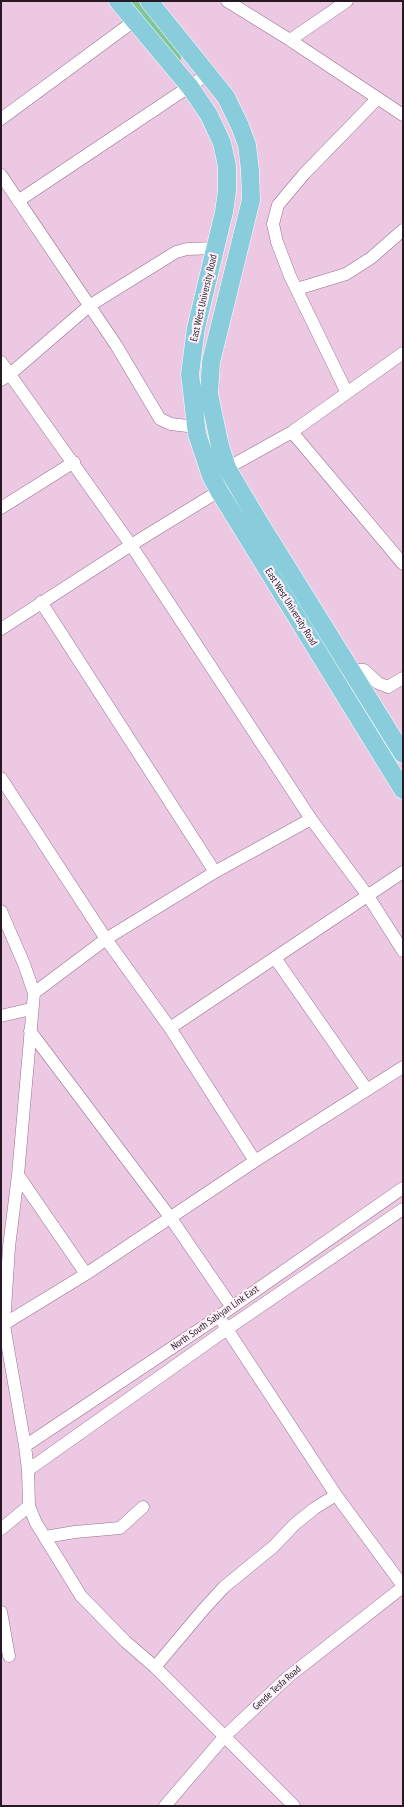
<!DOCTYPE html>
<html>
<head>
<meta charset="utf-8">
<style>
  body { margin:0 }
  #map { position:relative; width:404px; height:1807px; overflow:hidden; background:#edc8e3; font-family:"PT Sans Narrow",sans-serif }
  canvas { display:block }
  .frame { position:absolute; inset:0; border:2px solid #261923; pointer-events:none }
</style>
</head>
<body>
<div id="map">
<canvas width="404" height="1807"></canvas>
<div class="frame"></div>
</div>
<script>
const context = document.querySelector('canvas').getContext('2d');
context.lineJoin = 'round';
function paint(path, color) {
  context.fillStyle = color;
  context.fill(path, 'evenodd');
}
function stroke(path, color, width, dash) {
  context.strokeStyle = color;
  context.lineWidth = width;
  context.lineCap = dash ? 'butt' : 'round';
  context.setLineDash(dash || []);
  context.stroke(path);
}
function write(font, color, halo, rows, align = 'center') {
  context.font = font + ' "PT Sans Narrow",sans-serif';
  context.lineWidth = 4;
  context.setLineDash([]);
  context.textBaseline = 'middle';
  context.strokeStyle = halo;
  context.fillStyle = color;
  for (const [text, x, y, turn = 0] of rows) {
    context.save();
    context.translate(x, y);
    context.rotate((+turn || 0) * Math.PI / 180);
    context.textAlign = isNaN(turn) ? turn : align;
    if (halo) context.strokeText(text, 0, 0);
    context.fillText(text, 0, 0);
    context.restore();
  }
}
paint(new Path2D(`
  M127,1h11l43,54v5h-5z`), '#81c69a');
const minor = new Path2D(`
  M227,1l63,39 113,75
  M290,40l57,-39
  M1,119l133,-98
  M1,175l115,170 44,74 11,5 25,3
  M18,201l190,-127
  M297,289l49,-15 25,-16 32,-28
  M1,362l130,183 180,274 57,77 35,55
  M1,380l8,-5 80,-69 87,-54 11,-3 29,-1
  M347,393l-57,-117 -13,-34 -4,-18 5,-19 26,-31 73,-75
  M292,432l111,132
  M222,471l70,-39 111,-79
  M1,508l73,-46
  M41,602l174,270
  M1,629l130,-84 88,-54
  M351,670h13l14,13 10,4 15,-9
  M1,778l105,161 64,89 85,133
  M1,911l23,53 10,29 -16,182 -9,72 -5,78 21,121 3,24 1,36 7,17 45,73 45,46 29,25 139,139
  M275,958l92,132
  M34,993l72,-54 109,-67 96,-53
  M1,1016l30,-7
  M170,1028l233,-156
  M30,1031l140,186 61,89
  M18,1175l68,99
  M223,1323l113,172 67,91
  M1,1326l85,-52 169,-113 148,-94
  M25,1446l190,-127 188,-131
  M28,1470l199,-141 176,-120
  M1,1529l28,-23
  M45,1537l30,-5 45,-4 23,-21
  M1,1612l8,44
  M155,1667l48,-57 21,-23 49,-40 22,-23 20,-16 21,-13
  M165,1806l60,-70 63,-59 115,-90`);
const primary = new Path2D(`
  M118,1l72,86 19,28 13,28 5,23v25l-3,21 -28,116 -6,46 7,60 14,42 8,15 184,299
  M149,1l77,96 14,29 7,19 3,25 1,30 -40,162 -2,32 11,52 7,22 29,49 147,237`);
stroke(minor, '#94728c', 13);
stroke(primary, '#fff', 19);
stroke(minor, '#fff', 12);
stroke(primary, '#89ccdb', 18);
write('10px', '#261923', '#fdf2fa', [
  ["East West University Road",204,298,-77],
  ["East West University Road",291,607,58],
  ["North South Sabiyan Link East",215,1318,-35],
  ["Gende Tesfa Road",277,1688,-42]
]);
</script>
</body>
</html>
